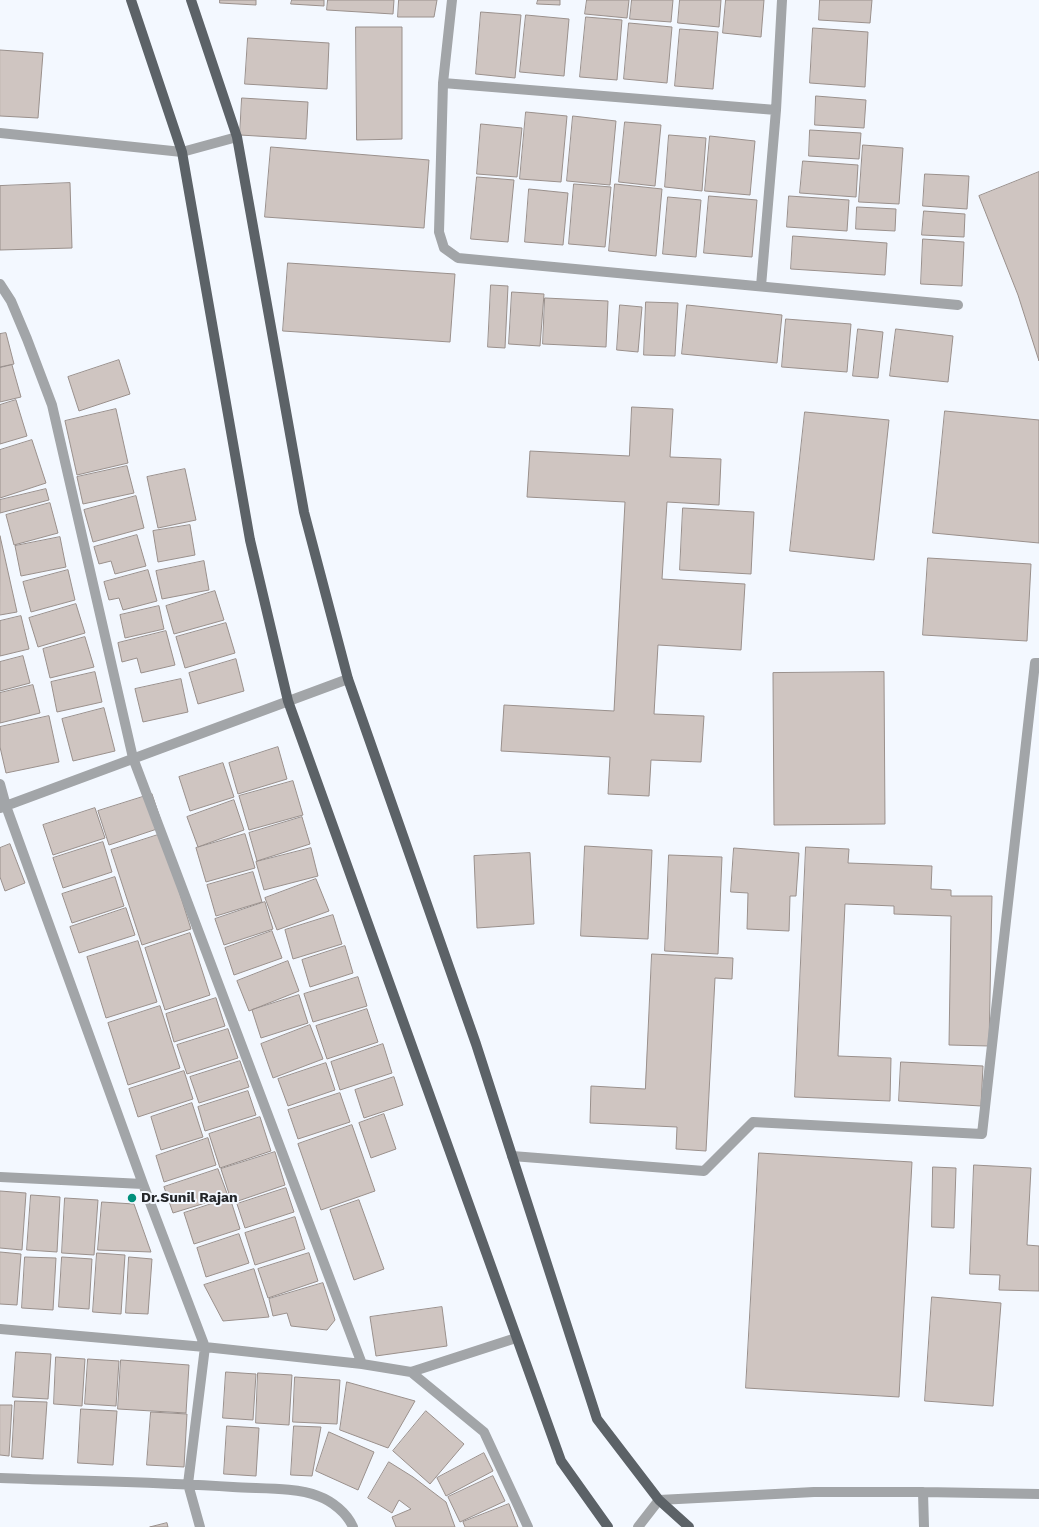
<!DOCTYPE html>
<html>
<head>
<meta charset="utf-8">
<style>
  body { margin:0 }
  canvas { display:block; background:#f3f8ff }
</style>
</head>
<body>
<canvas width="1039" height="1527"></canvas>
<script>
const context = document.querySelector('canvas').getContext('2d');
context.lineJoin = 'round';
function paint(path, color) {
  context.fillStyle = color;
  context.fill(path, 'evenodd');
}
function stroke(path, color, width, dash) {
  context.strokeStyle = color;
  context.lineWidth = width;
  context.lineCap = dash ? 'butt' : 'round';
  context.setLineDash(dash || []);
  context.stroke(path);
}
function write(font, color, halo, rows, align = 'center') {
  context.font = font + ' "Work Sans",sans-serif';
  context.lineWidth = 4;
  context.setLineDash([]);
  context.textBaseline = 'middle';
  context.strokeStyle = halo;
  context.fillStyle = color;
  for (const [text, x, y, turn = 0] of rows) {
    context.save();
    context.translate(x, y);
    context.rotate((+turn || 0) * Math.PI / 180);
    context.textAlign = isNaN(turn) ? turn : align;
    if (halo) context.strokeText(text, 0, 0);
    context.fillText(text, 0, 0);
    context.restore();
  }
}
const building = new Path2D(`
  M220,0h36v5l-36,-2z
  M292,0h32v6l-33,-2z
  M328,0h66l-1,14 -66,-4z
  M399,0h38l-3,17h-36z
  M538,0h22v5l-23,-1z
  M587,0h42l-2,18 -42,-4z
  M632,0h41l-2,22 -41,-3z
  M680,0h41l-2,27 -41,-4z
  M726,0h38l-3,37 -38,-4z
  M820,0h52l-2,23 -51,-3z
  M481,12l40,3 -6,63 -39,-4z
  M526,15l43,4 -5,57 -44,-4z
  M586,17l36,3 -5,60 -37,-3z
  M629,23l43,4 -5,56 -43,-4z
  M356,27h46v112l-45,1z
  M813,28l55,4 -3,55 -55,-4z
  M680,29l38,3 -5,57 -38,-3z
  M248,38l81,5 -2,46 -82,-5z
  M0,50l43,3 -5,65 -38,-2z
  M816,96l50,4 -2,28 -49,-3z
  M242,98l66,4 -2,37 -66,-4z
  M526,112l41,4 -6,66 -41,-3z
  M573,116l43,5 -6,64 -43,-4z
  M625,122l36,3 -6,61 -36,-4z
  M481,124l41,4 -5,49 -40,-3z
  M810,130l51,3 -2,26 -50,-3z
  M669,135l37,3 -4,53 -37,-4z
  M710,136l45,5 -5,54 -45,-4z
  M863,145l40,3 -4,56 -40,-2z
  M271,147l158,13 -5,68 -159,-11z
  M803,161l55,4 -2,32 -56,-4z
  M1039,172v189l-21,-66 -39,-99z
  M925,174l44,2 -2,33 -44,-3z
  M477,177l37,3 -6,62 -37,-3z
  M70,183l2,65 -72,2v-64z
  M574,184l37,3 -6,60 -36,-3z
  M615,184l47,5 -6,67 -47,-5z
  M529,189l39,4 -5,52 -38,-3z
  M709,196l48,4 -5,57 -48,-4z
  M789,196l60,4 -2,31 -60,-4z
  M668,197l33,3 -5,57 -33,-3z
  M857,207l39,2 -1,22 -39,-2z
  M924,211l41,3 -1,23 -42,-2z
  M793,236l94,7 -2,32 -94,-6z
  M923,239l41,3 -2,44 -41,-2z
  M288,263l167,11 -5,68 -167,-11z
  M491,285l17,1 -3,62 -17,-1z
  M512,292l32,2 -4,52 -31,-2z
  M545,298l63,3 -2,46 -63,-3z
  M646,302l32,1 -3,53 -31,-1z
  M620,305l22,2 -4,45 -21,-2z
  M687,305l95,10 -5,48 -95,-9z
  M786,319l65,5 -4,48 -65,-5z
  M858,329l25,3 -5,46 -25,-2z
  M896,329l57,7 -5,46 -58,-6z
  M6,333l8,31 -14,3v-33z
  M119,360l11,34 -51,17 -11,-34z
  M12,365l9,32 -21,5v-34z
  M16,400l11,36 -27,8v-39z
  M632,407l41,2 -3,48 51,2 -2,46 -52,-3 -5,77 83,5 -4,66 -83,-5 -4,69 50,2 -3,46 -50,-2 -2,36 -41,-2 2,-37 -109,-6 3,-46 110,6 11,-209 -98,-5 3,-46 99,5z
  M116,409l12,54 -51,12 -12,-54z
  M945,411l94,9v123l-106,-10z
  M805,412l84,8 -15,140 -84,-9z
  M32,440l14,43 -46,15v-48z
  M127,466l7,27 -51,11 -6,-27z
  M185,469l11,51 -38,8 -11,-51z
  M46,489l3,11 -49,13v-13z
  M136,496l8,32 -51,14 -9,-32z
  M50,503l8,30 -44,12 -8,-30z
  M683,508l71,4 -3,62 -71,-4z
  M190,525l5,30 -37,7 -5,-31z
  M137,535l9,31 -31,8 -4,-13 -12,3 -5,-17z
  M0,536l17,76 -17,3z
  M60,537l6,30 -45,9 -6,-30z
  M928,558l103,6 -4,77 -104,-6z
  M204,561l5,29 -47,9 -6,-28z
  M68,570l7,30 -44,12 -8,-30z
  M148,570l9,31 -34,9 -4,-12 -10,2 -5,-18z
  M215,591l9,29 -50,14 -8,-28z
  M76,604l9,29 -47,14 -9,-29z
  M159,606l5,23 -39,9 -5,-23z
  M21,616l8,33 -29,7v-35z
  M226,623l9,30 -50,15 -9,-31z
  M166,631l9,34 -34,8 -4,-15 -15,4 -4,-19z
  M85,637l9,30 -44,11 -7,-29z
  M23,656l7,27 -30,8v-29z
  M236,659l8,32 -46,13 -9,-31z
  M95,672l7,30 -45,10 -6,-30z
  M884,672l1,152 -111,1 -1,-152z
  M181,679l7,33 -45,10 -8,-33z
  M33,685l7,28 -40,10v-30z
  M104,708l11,43 -42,10 -11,-42z
  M49,716l10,46 -53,11 -6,-26v-20z
  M278,747l9,32 -49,15 -9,-31z
  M223,763l11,34 -44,14 -11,-34z
  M293,781l10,34 -54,15 -10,-34z
  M152,794l11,33 -54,18 -11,-34z
  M234,800l10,30 -46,17 -11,-30z
  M95,808l10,30 -52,17 -10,-30z
  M302,817l8,27 -53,17 -8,-28z
  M161,834l30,95 -49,16 -31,-95z
  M245,834l10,34 -49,14 -10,-34z
  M103,842l9,30 -49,16 -10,-30z
  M10,844l15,39 -20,8 -5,-14v-29z
  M585,846l67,4 -4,89 -67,-3z
  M806,847l43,2 -1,14 84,3 -1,23 20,1v6h41l-3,150 -40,-1 2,-129 -57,-2v-8l-49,-2 -7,152 53,2 -1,43 -95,-4z
  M311,848l7,28 -54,14 -8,-28z
  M734,848l65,5 -3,43h-6l-1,35 -42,-2 1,-36 -17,-1z
  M530,853l4,71 -57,4 -3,-72z
  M669,855l53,2 -4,97 -53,-3z
  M253,872l9,30 -46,14 -9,-31z
  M115,877l9,29 -52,17 -10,-29z
  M316,879l13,32 -52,19 -12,-32z
  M265,902l8,27 -49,16 -9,-26z
  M126,908l9,27 -56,18 -9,-26z
  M333,915l9,29 -49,15 -8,-29z
  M272,931l10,27 -48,17 -9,-27z
  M190,933l20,62 -45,15 -20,-62z
  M138,941l19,61 -51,16 -19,-61z
  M345,946l8,27 -43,14 -8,-27z
  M652,954l81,4 -1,21 -17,-1 -9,173 -30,-2 1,-22 -87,-4 1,-37 54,3z
  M288,961l11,30 -50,20 -12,-30z
  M358,977l9,29 -54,16 -9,-28z
  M299,995l9,28 -47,15 -9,-28z
  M216,998l9,28 -51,16 -8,-28z
  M160,1006l20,62 -52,17 -20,-62z
  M367,1009l11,33 -51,17 -11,-33z
  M310,1025l13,34 -50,19 -12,-34z
  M228,1029l10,29 -51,16 -10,-29z
  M383,1044l9,29 -52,17 -9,-28z
  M240,1061l9,26 -50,16 -9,-26z
  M901,1062l82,4 -2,40 -82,-5z
  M326,1063l9,27 -47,16 -10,-27z
  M184,1071l9,28 -55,18 -9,-28z
  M394,1077l9,28 -39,13 -9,-28z
  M248,1091l8,24 -51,16 -7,-24z
  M340,1093l10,29 -52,17 -10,-29z
  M192,1103l11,34 -42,13 -10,-33z
  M384,1114l12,35 -25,9 -12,-35z
  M260,1117l11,34 -51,17 -11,-34z
  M352,1125l23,66 -54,19 -23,-66z
  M208,1138l8,27 -52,17 -8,-26z
  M275,1152l10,33 -53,18 -11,-34z
  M759,1153l153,9 -13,235 -153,-9z
  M974,1165l57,3 -4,77 12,1v45l-40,-1 1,-15 -30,-1z
  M933,1167l23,1 -2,60 -22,-1z
  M218,1169l10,27 -55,17 -9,-26z
  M286,1188l8,24 -49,16 -8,-24z
  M0,1191l26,2 -4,57 -22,-2z
  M31,1195l29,2 -3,55 -30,-2z
  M65,1198l33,2 -4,55 -32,-2z
  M230,1198l10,31 -46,15 -10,-31z
  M359,1200l25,69 -30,11 -24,-70z
  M102,1202l32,2 17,48 -53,-2z
  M295,1217l10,32 -50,16 -10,-32z
  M239,1234l10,29 -43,14 -9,-29z
  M0,1252l21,2 -4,51 -17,-1z
  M97,1253l28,2 -4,59 -28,-2z
  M309,1253l9,28 -50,17 -10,-29z
  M25,1257l31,1 -3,52 -31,-2z
  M62,1257l30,2 -3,50 -30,-2z
  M129,1257l23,2 -4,55 -22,-1z
  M254,1269l15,48 -46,4 -19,-36z
  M323,1283l12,37 -8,10 -36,-4 -4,-13 -14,3 -4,-17z
  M932,1297l69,6 -8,103 -68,-5z
  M442,1307l5,39 -71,10 -6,-39z
  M16,1352l35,2 -3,45 -35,-2z
  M56,1357l29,2 -3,47 -28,-2z
  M88,1359l31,2 -3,45 -31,-2z
  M121,1360l68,5 -3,48 -68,-4z
  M226,1372l30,2 -3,46 -30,-2z
  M258,1373l34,2 -3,50 -33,-2z
  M295,1377l45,3 -3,44 -44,-2z
  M347,1382l68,19 -27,47 -48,-18z
  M15,1401l32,1 -4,57 -31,-2z
  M0,1405h12l-3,51 -9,-1z
  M81,1409l36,2 -4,54 -35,-2z
  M426,1411l38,33 -34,40 -37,-33z
  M151,1412l36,2 -3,53 -37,-2z
  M227,1426l32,2 -3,48 -32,-2z
  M294,1426l27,1 -9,49 -21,-1z
  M329,1432l45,20 -16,38 -42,-19z
  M484,1453l9,18 -47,25 -9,-18z
  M389,1462l24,15 33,25 9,25h-59l-4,-10 19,-8 -12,-9 -7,13 -24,-15z
  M493,1476l12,25 -45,21 -12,-25z
  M509,1504l9,23h-53l-2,-5z
  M167,1523l1,4h-18z`);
paint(building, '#cfc5c1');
stroke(building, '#9a908c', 1);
stroke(new Path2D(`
  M452,0l-9,83 -4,149 5,16 14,10 500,47
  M443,83l333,27
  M0,133l182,19 55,-15
  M0,284l11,17 16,38 25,66 81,353 229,606
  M761,286l15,-176 6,-110
  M0,784l6,22 137,378 62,163 -17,137 12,43
  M0,808l348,-129
  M512,1156l192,15 49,-49 229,12 53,-471h4
  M0,1177l143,7
  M0,1329l205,18 157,17 49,8 73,60 44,95
  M411,1372l105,-34
  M0,1478c78,3 156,4 233,9 25,2 62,0 85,9 14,5 29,17 35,31
  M923,1492l1,35
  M638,1527l21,-27 155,-8h109l116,2`), '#a2a5a8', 10);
stroke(new Path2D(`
  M131,0l51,152 68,388 38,161 273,760 47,66
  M191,0l46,137 67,375 44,167 128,365 121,375 62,81 30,27`), '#5c6267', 10);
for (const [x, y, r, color] of [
  [132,1198,5,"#00907c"]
]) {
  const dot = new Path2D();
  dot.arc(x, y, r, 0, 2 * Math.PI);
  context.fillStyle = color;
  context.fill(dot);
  stroke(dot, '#f3f8ff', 1.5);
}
write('bold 14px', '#242629', '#f3f8ff', [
  ["Dr.Sunil Rajan",141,1198]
], 'left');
</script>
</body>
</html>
